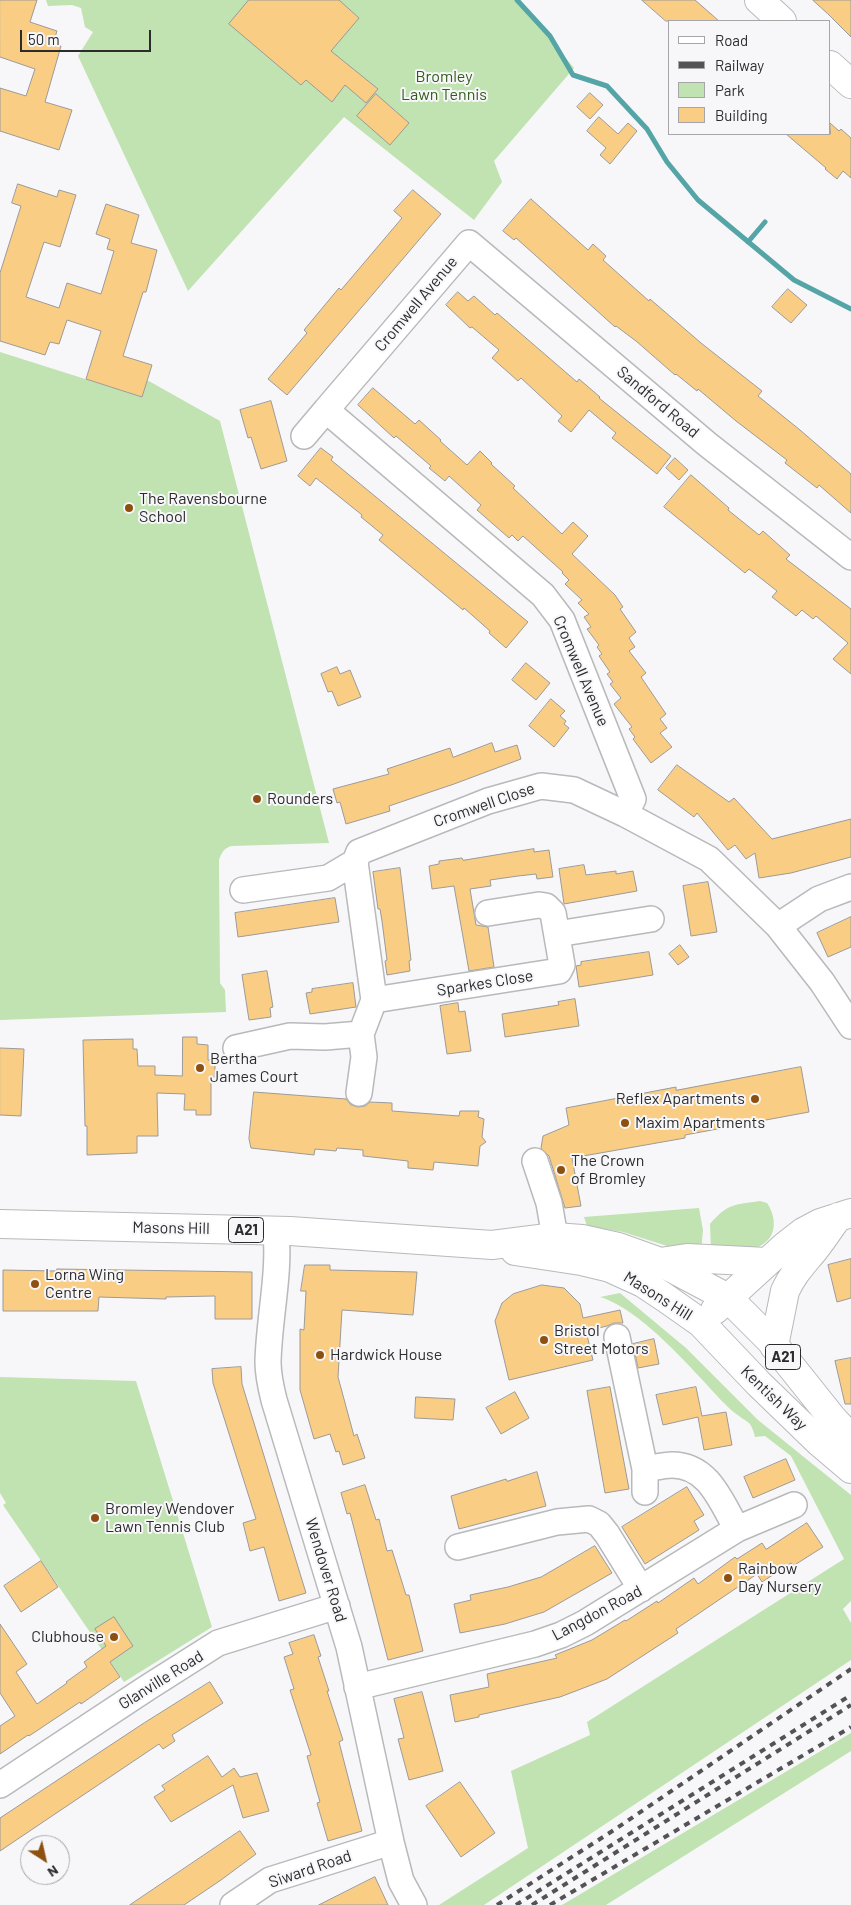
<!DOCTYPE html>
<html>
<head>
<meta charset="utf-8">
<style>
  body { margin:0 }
  #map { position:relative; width:851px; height:1905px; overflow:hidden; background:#f7f7fa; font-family:Barlow,sans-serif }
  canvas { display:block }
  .legend { position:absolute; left:668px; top:20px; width:162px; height:115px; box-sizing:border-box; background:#f7f7fa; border:1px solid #a6a6a8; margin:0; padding:6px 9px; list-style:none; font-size:15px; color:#2c2c2d }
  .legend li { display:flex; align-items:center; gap:10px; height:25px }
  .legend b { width:25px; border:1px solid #a6a6a8 }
  .north { position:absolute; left:20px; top:1835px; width:50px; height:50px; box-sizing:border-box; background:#f7f7fa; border:1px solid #a6a6a8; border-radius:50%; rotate:145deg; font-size:14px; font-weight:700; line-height:20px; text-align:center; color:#2c2c2d }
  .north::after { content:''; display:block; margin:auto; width:18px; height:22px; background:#8d5011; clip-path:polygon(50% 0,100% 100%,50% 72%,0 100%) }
  .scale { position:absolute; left:20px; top:30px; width:131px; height:22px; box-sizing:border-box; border:2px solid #2c2c2d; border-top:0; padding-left:6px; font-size:15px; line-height:18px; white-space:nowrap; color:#2c2c2d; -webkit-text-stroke:4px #f7f7fa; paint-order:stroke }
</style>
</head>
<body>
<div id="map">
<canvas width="851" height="1905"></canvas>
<ul class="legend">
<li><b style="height:6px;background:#fff"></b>Road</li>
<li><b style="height:6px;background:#535355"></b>Railway</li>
<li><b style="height:14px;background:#c1e2b1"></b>Park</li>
<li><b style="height:14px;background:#facd85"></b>Building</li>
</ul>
<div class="north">N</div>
<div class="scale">50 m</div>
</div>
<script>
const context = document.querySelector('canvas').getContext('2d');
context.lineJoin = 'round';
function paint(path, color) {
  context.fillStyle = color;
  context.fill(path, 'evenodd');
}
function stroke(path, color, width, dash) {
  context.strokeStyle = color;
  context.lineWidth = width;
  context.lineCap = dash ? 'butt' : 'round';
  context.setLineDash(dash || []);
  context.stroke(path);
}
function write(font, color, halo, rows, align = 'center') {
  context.font = font + ' Barlow,sans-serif';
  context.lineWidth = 4;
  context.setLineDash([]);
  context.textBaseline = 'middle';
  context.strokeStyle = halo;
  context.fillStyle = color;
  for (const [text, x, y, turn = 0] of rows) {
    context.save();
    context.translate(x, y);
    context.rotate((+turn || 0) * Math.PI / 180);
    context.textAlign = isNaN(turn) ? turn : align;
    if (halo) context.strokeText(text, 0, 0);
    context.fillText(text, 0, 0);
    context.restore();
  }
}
paint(new Path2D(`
  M46,0h472l56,68 -80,93 8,21 -28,38 -130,-103 -156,174 -110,-235 15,-24 -8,-5 -4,-19 -9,-3 -24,1z
  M0,352l142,45 5,-17 73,41 109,422 -97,3c-7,1 -11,7 -13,14l1,123 5,7 1,22 -226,8z
  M760,1201l7,2c11,16 10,38 -12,45 -13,4 -30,1 -44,2l-1,-26c18,-21 24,-19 50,-23z
  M699,1208l4,22 -2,23 -34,-7 -44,-14 -36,-6 -3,-9z
  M620,1293l66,55 72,72 93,75v106l-8,8 8,14v37l-367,245h-45l89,-57 -17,-77 79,-36 -3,-13 257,-163 -53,-103 -26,-20 -10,1c-1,-4 -3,-11 -6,-14 -8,-6 -17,-11 -24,-19 -31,-32 -82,-94 -125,-107z
  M0,1377l136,4 76,246 -88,55 -121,-177 3,-2 -6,-10z
  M851,1733v18l-245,154h-44z`), '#c1e2b1');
stroke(new Path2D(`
  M517,0l33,36 23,39 34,11 40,43 20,33 31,38 96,80 57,29
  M748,242l17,-20`), '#55a5a7', 5);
const building = new Path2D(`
  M0,0h37l-7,22 27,9 -4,13 8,2 -16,56 27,8 -13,40 -59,-19v-43l26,8 9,-27 -35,-12z
  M249,0h90l20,18 -28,33 47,38 -12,14 -21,-18 -13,17 -26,-22 -5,5 -72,-61z
  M642,0h53l24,21h-53z
  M813,0h38v37l-23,-23z
  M590,93l13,12 -13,14 -13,-12z
  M376,94l33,29 -19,22 -33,-29z
  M599,117l19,17 10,-11 9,8 -27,33 -10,-9 6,-7 -19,-17z
  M830,123l9,8 2,-2 10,9v40l-8,-7 -6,8 -12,-10 1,-1 -40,-34h44z
  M18,184l39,13 2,-7 17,5 -16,52 -16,-5 -18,55 33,11 8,-25 34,11 13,-43 -7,-2 3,-10 -14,-5 10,-30 33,11 -8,28 26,7 -11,42h-3l-20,64 29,9 -10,32 -56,-18 15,-48 -34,-11 -8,24 -9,-2 -5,13 -45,-14v-68l21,-67 -9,-3z
  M413,190l28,24 -154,181 -19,-16 39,-46 -3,-3 35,-42 2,2 61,-72 -8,-7z
  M531,199l57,51 5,-6 13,12 -3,4 46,41 1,-2 51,44 61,48 -4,5 42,34 51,44v39l-32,-28 -2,3 -32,-25 2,-3 -51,-39 -38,-32 -1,2 -21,-17 -1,1 -39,-34 -20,-15 -1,1 -80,-72 -19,-17 -2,2 -11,-9z
  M788,289l19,16 -16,18 -19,-16z
  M458,292l10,9 6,-5 21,19 2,-2 80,69 2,-3 21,18 -1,1 72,58 -14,18 -45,-36 4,-5 -27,-23 -18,22 -13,-11 4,-5 -41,-38 -3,3 -26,-23 7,-8 -27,-23 -2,1 -24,-23z
  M373,388l42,36 4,-4 22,20 -1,1 27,24 13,-14 12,12 -1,1 24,22 -2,2 49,46 11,-12 15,14 -16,18 43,41 8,12 -3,2 16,23 -7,6 6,9 -6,4 17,22 -5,4 25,37 -6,5 7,9 -7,5 12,14 -21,16 -18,-24 2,-2 -6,-8 3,-2 -18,-23 7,-6 -11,-14 3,-2 -6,-8 3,-2 -11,-16 3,-2 -5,-7 2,-2 -12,-16 4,-2 -7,-10 5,-3 -11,-11 4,-3 -17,-16 4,-4 -7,-7 1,-1 -40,-36 -5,5 -6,-6 -3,3 -32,-28 4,-5 -32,-29 -4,5 -16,-13 2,-2 -35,-30 -2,2 -36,-33z
  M271,401l16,60 -26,8 -10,-32 -3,1 -8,-28z
  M321,448l12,9 -2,3 197,162 -22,26 -17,-15 1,-2 -26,-23 -1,2 -84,-70 4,-5 -22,-18 1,-2 -46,-37 -6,8 -12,-10z
  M675,458l13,12 -9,10 -13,-12z
  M691,475l38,33 -1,2 31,25 4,-4 27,24 -4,4 65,50v65l-18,-15 15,-16 -32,-27 -3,3 -11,-9 -6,6 -24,-19 5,-6 -28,-22 -4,4 -81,-66z
  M526,663l24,20 -14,17 -24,-20z
  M337,667l3,7 10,-4 11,27 -23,9 -6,-15 -4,1 -7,-18z
  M551,699l14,12 -5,5 6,5 -2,3 5,4 -15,19 -25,-21z
  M492,743l3,9 22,-7 4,14 -67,25 -65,22 1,5 -44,13 -6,-22 -3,1 -4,-14 56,-15 -2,-5 63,-21 3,9z
  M677,765l52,37 5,-4 38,41 79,-20v38l-60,16 -32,5 -4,-25 -9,6 -11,-14 -7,5 -31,-37 -3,4 -36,-27z
  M534,849v3l15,-2 4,27 -16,2 -1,-5 -18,2 -28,4 1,6 -21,3 6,36 12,2 6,40 -25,4 -15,-85 -22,3 -3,-23 10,-2v-3l23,-3 1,2z
  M584,865l2,10 30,-4v3l17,-3 4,20 -73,13 -5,-35z
  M400,868l11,92 -2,1 1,10 -23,4 -2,-14 2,-1 -5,-39 -2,-12h-2l-5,-37z
  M708,882l9,50 -26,4 -8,-50z
  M335,898l4,24 -101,15 -3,-24z
  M851,917v30l-23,10 -11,-24z
  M680,945l9,12 -11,8 -9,-11z
  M649,952l4,23 -74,12 -3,-21 5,-1v-3z
  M267,971l6,36 -3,1 1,9 -22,3 -7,-45z
  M353,983l3,24 -46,7 -4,-21 6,-1v-3z
  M575,999l4,27 -74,11 -3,-23 57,-9 -1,-3z
  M458,1003l1,9 6,-1 6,40 -24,3 -7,-48z
  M183,1037h14v7l11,1v15h7v17h-4v38h-15v-5h-12l1,-16 -28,-1 1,43h-21v17l-50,2v-29h-2l-2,-86 50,-1v10h4l1,17h17v9l27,1z
  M0,1048l24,1 -3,67 -21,-1z
  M801,1067l8,45 -124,23v3l-113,20 9,48 -16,2 -16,-52 -8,-8 2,-12 26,-11 -3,-17 110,-21v3z
  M254,1092l92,7 5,6 7,2 7,-1 5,-4 22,1v8l67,5 1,-5h19l-1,6 6,2 -2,18 4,5 -6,4 -2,20 -44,-4 -1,8 -25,-2v-7l-45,-5v-6l-26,-2 -1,3 -21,-2 -1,6 -63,-7 -2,-9z
  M851,1259v39l-14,4 -9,-37z
  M305,1265h25v5l87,2 -4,43 -71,-5 -4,67 16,59 3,-2 8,24 -22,7 -4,-14 -3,1 -6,-18 -16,5 -14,-49v-61l4,1 2,-39h-5z
  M57,1269l195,3v47h-37v-23l-49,1v2l-67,-2 -1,14h-95v-41l54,1z
  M542,1285l22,3 16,16 3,14 37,-8 3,13h-9l-7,3 -21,5 7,29 -84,20 -14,-59 7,-18 11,-9z
  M654,1339l5,25 -21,4 -5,-24z
  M851,1358v46h-6l-10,-43z
  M241,1367l1,17 64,209 -27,8 -15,-54 -14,4 -7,-28 13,-4 -43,-136 -1,-14z
  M610,1387l19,102 -24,4 -18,-102z
  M696,1387l6,29 24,-4 6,33 -28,5 -6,-33 -35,8 -7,-30z
  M515,1392l14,26 -28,16 -15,-26z
  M416,1397l39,2 -2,21 -38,-2z
  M786,1459l9,21 -42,18 -9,-21z
  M537,1472l9,34 -87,23 -8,-33 55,-17 1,2z
  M365,1485l11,35 3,-1 8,32 5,-1 14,45h3l14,56 -35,9 -38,-147 -3,1 -6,-21z
  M687,1487l17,28 -10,6 5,9 -54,34 -23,-37z
  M807,1523l16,24 -30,19 -2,-3 -29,19 -5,-8 -81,55 2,4 -71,46 -47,18 -81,18v2l-24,5 -5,-27 39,-8 -2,-13 70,-16 -2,-3 37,-15 33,-20 1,1 31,-20 1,2 36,-25 4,6 37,-27 2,2 25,-16 4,6z
  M595,1546l17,27 -68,39 -39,12 -45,9 -6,-29 17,-4 -1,-5 38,-8 33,-10z
  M41,1561l17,26 -37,25 -17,-26z
  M114,1617l19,29 -23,16 10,15 -39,27 -1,-2 -51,34 -1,-1 -28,19v-28l15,-10 -15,-23v-69l27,40 -11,8 21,32 30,-21 -1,-1 21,-15 -3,-5 22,-16 -11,-17z
  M314,1635l7,21 -3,1 11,34h-2l16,49 -4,2 23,89 -34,10 -11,-38 3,-1 -13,-46 4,-1 -21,-65 4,-1 -10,-32 9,-3 -4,-11z
  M210,1682l13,21 -51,32 3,6 -12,8 -4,-5 -159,107v-33l144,-95z
  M422,1692l21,79 -34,9 -11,-41 6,-1 -10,-39z
  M208,1756l14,21 12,-9 6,9 17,-4 12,38 -26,7 -10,-33 -62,37 -17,-25 11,-7 -3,-4z
  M460,1782l35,51 -34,24 -35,-51z
  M240,1831l16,23 -35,26 -37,25h-54z
  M375,1877l13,28h-69z`);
paint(building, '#facd85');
stroke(building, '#9c9a98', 1);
const minor = new Path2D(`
  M304,436l22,-26
  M625,814l8,-15 -71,-179 -19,-25 -217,-185 143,-167 238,201 144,113
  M243,890l85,-12 27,-16
  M778,926l41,-27 32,-12
  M557,934l94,-15
  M374,1000l185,-29 3,-6 -9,-52 -7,-7 -7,-1 -51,8
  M236,1048l54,-12 35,1 36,-3
  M359,1093l5,-36 -3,-23 13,-34 -19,-138 4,-10 129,-51 53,-15 33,4 51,24 84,45 69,67 44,56 29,44
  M535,1161l14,42 6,34
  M276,1231c4,44 -7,87 -8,131 0,13 3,26 6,38l75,247 42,195 10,39 13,24
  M617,1337l28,132c8,-1 18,-4 27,-4 37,0 49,37 65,64
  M645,1469v23
  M458,1547l99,-25 32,-3 10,5 8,10 34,55
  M357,1687l178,-43 26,-9 24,-12 152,-94 57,-24
  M0,1785l147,-97 71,-45 119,-37
  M233,1905l37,-25 121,-38`);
const major = new Path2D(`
  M759,0l23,21
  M830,65l21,19
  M0,1224l290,7 202,14 63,-8 27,2 36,8 42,15 68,36 42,42 63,79 18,19
  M515,1251l66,10 29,7 33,15 21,14 37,26 58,61 59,57 33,28
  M660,1262l27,-4 80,4
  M715,1310l70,-64 18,-14 17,-9 31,-10
  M774,1346l11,-55c7,-15 14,-23 24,-35 11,-12 19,-26 29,-39`);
stroke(minor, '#b8b9bb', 28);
stroke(major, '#b8b9bb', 30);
stroke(minor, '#fff', 25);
stroke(major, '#fff', 28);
stroke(new Path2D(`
  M497,1905l117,-75 237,-161
  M516,1905l335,-210
  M532,1905l319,-200
  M550,1905l301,-178`), '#535355', 4, [6, 6]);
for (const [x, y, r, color] of [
  [129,508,5,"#8d5011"],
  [257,799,5,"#8d5011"],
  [200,1068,5,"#8d5011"],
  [755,1099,5,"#8d5011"],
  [625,1123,5,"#8d5011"],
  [561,1170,5,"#8d5011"],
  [35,1284,5,"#8d5011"],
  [544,1340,5,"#8d5011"],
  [320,1355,5,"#8d5011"],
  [95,1518,5,"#8d5011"],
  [728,1578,5,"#8d5011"],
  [114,1637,5,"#8d5011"]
]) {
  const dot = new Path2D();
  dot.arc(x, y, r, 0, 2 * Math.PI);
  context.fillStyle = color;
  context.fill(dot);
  stroke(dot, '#f7f7fa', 2);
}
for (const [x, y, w] of [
  [246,1230,35],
  [783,1357,35]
]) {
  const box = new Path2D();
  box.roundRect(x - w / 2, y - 12.5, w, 25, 4);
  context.fillStyle = '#f7f7fa';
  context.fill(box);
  stroke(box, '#2c2c2d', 1);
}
write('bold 15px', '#2c2c2d', null, [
  ["A21",246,1230],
  ["A21",783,1357]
]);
write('16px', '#325c19', '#f7f7fa', [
  ["Bromley",444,77],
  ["Lawn Tennis",444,95]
]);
write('16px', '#2c2c2d', '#f7f7fa', [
  ["Cromwell Avenue",416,304,-50],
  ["Sandford Road",658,402,40],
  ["Cromwell Avenue",581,671,67],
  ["Cromwell Close",484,805,-19],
  ["Sparkes Close",485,983,-9],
  ["Masons Hill",171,1228,1],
  ["Masons Hill",658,1296,32],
  ["Kentish Way",774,1398,44],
  ["Wendover Road",326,1570,73],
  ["Langdon Road",597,1613,-28],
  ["Glanville Road",161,1680,-32],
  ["Siward Road",310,1869,-19]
]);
write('16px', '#2c2c2d', '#f7f7fa', [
  ["The Ravensbourne",139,499],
  ["School",139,517],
  ["Rounders",267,799],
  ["Bertha",210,1059],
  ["James Court",210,1077],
  ["Reflex Apartments",745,1099,"right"],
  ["Maxim Apartments",635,1123],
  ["The Crown",571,1161],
  ["of Bromley",571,1179],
  ["Lorna Wing",45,1275],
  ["Centre",45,1293],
  ["Bristol",554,1331],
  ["Street Motors",554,1349],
  ["Hardwick House",330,1355],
  ["Bromley Wendover",105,1509],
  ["Lawn Tennis Club",105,1527],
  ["Rainbow",738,1569],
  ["Day Nursery",738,1587],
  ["Clubhouse",104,1637,"right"]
], 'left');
</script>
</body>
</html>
